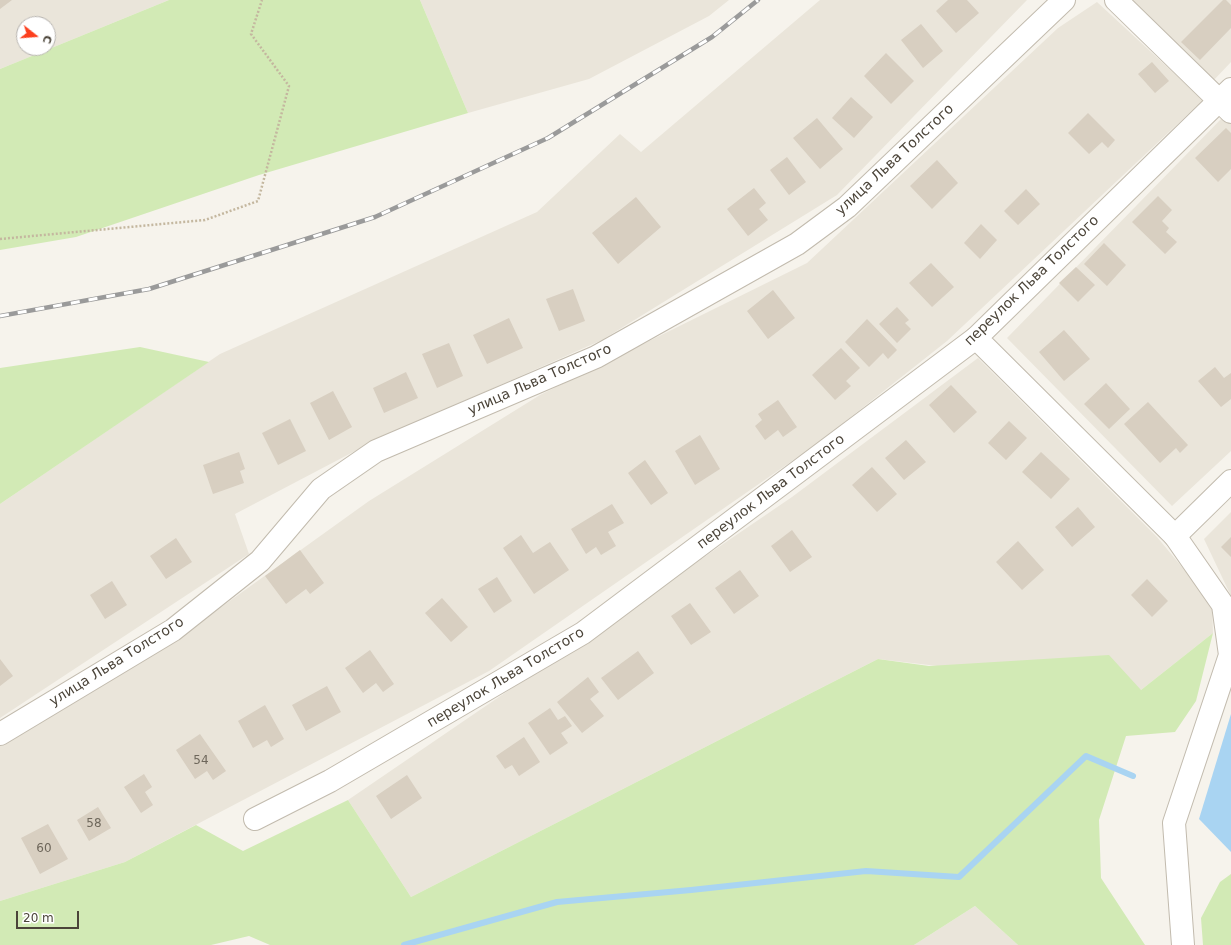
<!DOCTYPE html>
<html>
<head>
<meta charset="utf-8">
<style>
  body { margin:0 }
  #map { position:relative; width:1231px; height:945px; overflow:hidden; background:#f6f3ec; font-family:"DejaVu Sans",sans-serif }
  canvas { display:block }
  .north { position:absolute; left:16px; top:16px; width:40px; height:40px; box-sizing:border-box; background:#fff; border:1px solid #b7b4b0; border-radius:50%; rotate:107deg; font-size:11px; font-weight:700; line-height:16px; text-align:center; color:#4b4439 }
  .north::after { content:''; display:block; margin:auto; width:14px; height:18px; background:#fc3f1d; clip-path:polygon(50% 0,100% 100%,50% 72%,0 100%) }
  .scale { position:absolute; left:16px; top:911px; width:63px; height:18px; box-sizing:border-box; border:2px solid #4b4439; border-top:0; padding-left:5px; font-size:12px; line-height:14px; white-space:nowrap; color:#4b4439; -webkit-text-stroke:3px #fff; paint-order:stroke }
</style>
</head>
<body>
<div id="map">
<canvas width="1231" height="945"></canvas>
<div class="north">С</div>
<div class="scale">20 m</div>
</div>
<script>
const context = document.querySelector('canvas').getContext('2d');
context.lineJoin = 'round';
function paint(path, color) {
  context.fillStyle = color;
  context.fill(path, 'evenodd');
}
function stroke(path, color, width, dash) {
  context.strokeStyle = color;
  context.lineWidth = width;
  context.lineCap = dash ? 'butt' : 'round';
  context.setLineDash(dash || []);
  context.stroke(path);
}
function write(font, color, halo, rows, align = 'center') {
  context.font = font + ' "DejaVu Sans",sans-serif';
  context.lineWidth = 4;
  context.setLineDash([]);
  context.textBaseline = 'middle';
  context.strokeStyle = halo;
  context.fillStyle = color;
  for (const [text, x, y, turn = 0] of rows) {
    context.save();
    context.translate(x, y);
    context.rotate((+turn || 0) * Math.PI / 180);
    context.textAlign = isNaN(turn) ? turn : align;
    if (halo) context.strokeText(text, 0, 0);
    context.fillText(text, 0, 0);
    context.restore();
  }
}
paint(new Path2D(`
  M0,0h169l-169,69zM24,24h24v24h-24z
  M420,0h309l-20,16 -120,63 -121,34z
  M820,0h207l-190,195 -235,145 -226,100 -141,74 14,40 -249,164v-214l220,-150 317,-142 83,-78 21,18z
  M1130,0h101v62l-18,19z
  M1097,2l106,98 -256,241 -129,102 -329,228 -364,191 -125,39v-156l93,-55 113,-72 163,-117 171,-106 267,-132 251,-235z
  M1223,117l8,7v327l-59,55 -165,-168z
  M978,358l179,179 55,66 1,30 -72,57 -263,-31 -467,238 -63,-97 444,-303z
  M1231,512v84l-27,-57z
  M975,906l43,39h-104z`), '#eae5da');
paint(new Path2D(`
  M169,0h251l48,113 -209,62 -183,62 -76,13v-181z
  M140,347l69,15 -209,142v-136z
  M1213,633l-17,68 -21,31 -49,4 -27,84 2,58 44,67h-127l-43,-39 -61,39h-644l-21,-9 -38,9h-211v-44l125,-39 71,-37 47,26 105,-51 63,97 467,-238 51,7 180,-11 32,35z
  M1231,874v71h-28l-2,-27 19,-36z`), '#d2eab5');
paint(new Path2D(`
  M1231,714v138l-32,-33z`), '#a9d4f2');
stroke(new Path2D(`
  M404,945l153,-43 134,-12 175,-19 93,6 127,-121 47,20`), '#a9d4f2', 6);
paint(new Path2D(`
  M0,0h12l-12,9z
  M948,0h19l12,13 -23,20 -20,-22z
  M1223,0h3l5,5v23l-31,32 -19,-18z
  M921,24l22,27 -20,17 -22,-28z
  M886,53l28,28 -23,23 -27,-28z
  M1152,62l17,19 -14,12 -17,-19z
  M851,97l22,20 -19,21 -22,-20z
  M1088,113l27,27 -7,8 -6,-6 -13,12 -21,-21z
  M817,118l26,31 -23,20 -27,-31z
  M1226,128l5,5v36l-13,13 -23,-24z
  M787,157l19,25 -17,13 -19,-25z
  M937,160l21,23 -26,26 -22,-23z
  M754,188l12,15 -7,6 9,11 -20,16 -21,-27z
  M1026,189l14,15 -22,21 -14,-14z
  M1158,196l14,14 -10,11 7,7 -3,4 11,10 -12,12 -33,-32z
  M636,197l25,30 -43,37 -26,-31z
  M981,224l16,16 -17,19 -16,-16z
  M1104,243l22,22 -19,21 -23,-22z
  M931,263l23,24 -22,20 -23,-24z
  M1076,267l19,18 -17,17 -19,-19z
  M573,289l12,32 -26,10 -13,-32z
  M773,290l22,28 -27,21 -21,-28z
  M897,307l12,13 -4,3 6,6 -14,14 -18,-19z
  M509,318l14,30 -36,16 -14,-29z
  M867,319l30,31 -9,9 -5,-6 -14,14 -24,-25z
  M1064,330l26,29 -26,22 -25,-29z
  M449,343l14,33 -26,12 -15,-34z
  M841,348l19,20 -14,13 5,5 -16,14 -23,-25z
  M1215,367l9,11 7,-5v26l-10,8 -23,-26z
  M406,372l12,26 -34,15 -11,-25z
  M1106,383l24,26 -21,20 -25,-25z
  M951,385l26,27 -23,21 -25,-28z
  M333,391l19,36 -23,13 -19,-37z
  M778,400l19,27 -14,10 -5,-7 -13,10 -10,-14 7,-6 -4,-6z
  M1148,402l40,43 -8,8 -4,-5 -16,15 -36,-39z
  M290,419l16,32 -28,14 -16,-32z
  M1009,421l18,17 -21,22 -18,-17z
  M700,435l20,34 -25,16 -20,-34z
  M906,440l20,22 -22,18 -19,-22z
  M239,452l6,17 -5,2 4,12 -31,11 -10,-29z
  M1041,452l29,27 -19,20 -29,-27z
  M645,460l23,33 -17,12 -23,-32z
  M872,467l25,27 -20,18 -25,-27z
  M612,504l12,19 -16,9 8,14 -15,9 -5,-8 -10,7 -15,-25z
  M1078,507l17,20 -23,20 -17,-20z
  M792,530l20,27 -22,15 -19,-26z
  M521,535l12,18 17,-11 19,28 -35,24 -31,-46z
  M1231,537v20l-10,-10z
  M176,538l16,24 -26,17 -16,-23z
  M1018,541l26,29 -22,20 -26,-28z
  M300,550l24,33 -14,11 -4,-5 -20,15 -21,-28z
  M740,570l19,26 -25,18 -19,-26z
  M497,577l15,24 -18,12 -16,-24z
  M1147,579l21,22 -16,16 -21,-22z
  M112,581l15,24 -22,14 -15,-24z
  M442,598l26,29 -17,15 -26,-29z
  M690,603l21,29 -20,13 -20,-29z
  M370,650l24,34 -11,8 -7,-9 -13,10 -18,-25z
  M638,651l16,22 -36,27 -17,-22z
  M0,659l13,17 -13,10z
  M588,677l11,15 -9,7 14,17 -22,17 -25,-31z
  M327,686l14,26 -35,19 -14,-26z
  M265,705l19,34 -13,8 -4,-7 -14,8 -15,-27z
  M550,708l8,12 7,-4 7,10 -11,7 7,10 -18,12 -22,-32z
  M200,734l26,37 -13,9 -6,-9 -12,8 -19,-29z
  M524,737l16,25 -21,14 -7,-11 -7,4 -9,-13z
  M144,774l8,13 -7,5 8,13 -12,8 -17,-26z
  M407,775l15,23 -31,21 -15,-23z
  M98,807l13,21 -22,13 -12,-21z
  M48,824l20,35 -28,15 -19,-36z`), '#d8cfc1');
const minor = new Path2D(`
  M1116,0l115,112
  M1175,536l56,-55
  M0,734l173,-104 87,-69 61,-72 55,-38 220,-94 201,-113 50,-37 217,-207
  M255,819l75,-38 253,-148 393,-295`);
const tertiary = new Path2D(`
  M1183,945l-9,-122 56,-168 -7,-50 -48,-69 -199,-198 255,-249`);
stroke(minor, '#c2bbae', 24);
stroke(tertiary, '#c2bbae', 24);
stroke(new Path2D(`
  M0,239l205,-19 53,-19 31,-115 -38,-52 11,-34`), '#c4b79f', 2.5, [2, 2]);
stroke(minor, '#fff', 22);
stroke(tertiary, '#fff', 22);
const rail = new Path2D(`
  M0,316l149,-27 226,-72 173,-79 164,-101 46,-37`);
stroke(rail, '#9a9a9a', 4.5);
stroke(rail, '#fff', 3, [9]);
write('12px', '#6e675b', null, [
  ["54",201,761],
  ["58",94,824],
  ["60",44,849]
]);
write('14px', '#4b4439', '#fff', [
  ["улица Льва Толстого",895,160,-43],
  ["переулок Льва Толстого",1032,281,-44],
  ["улица Льва Толстого",540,380,-24],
  ["переулок Льва Толстого",771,492,-37],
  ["улица Льва Толстого",117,662,-32],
  ["переулок Льва Толстого",506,678,-31]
]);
</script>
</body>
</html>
